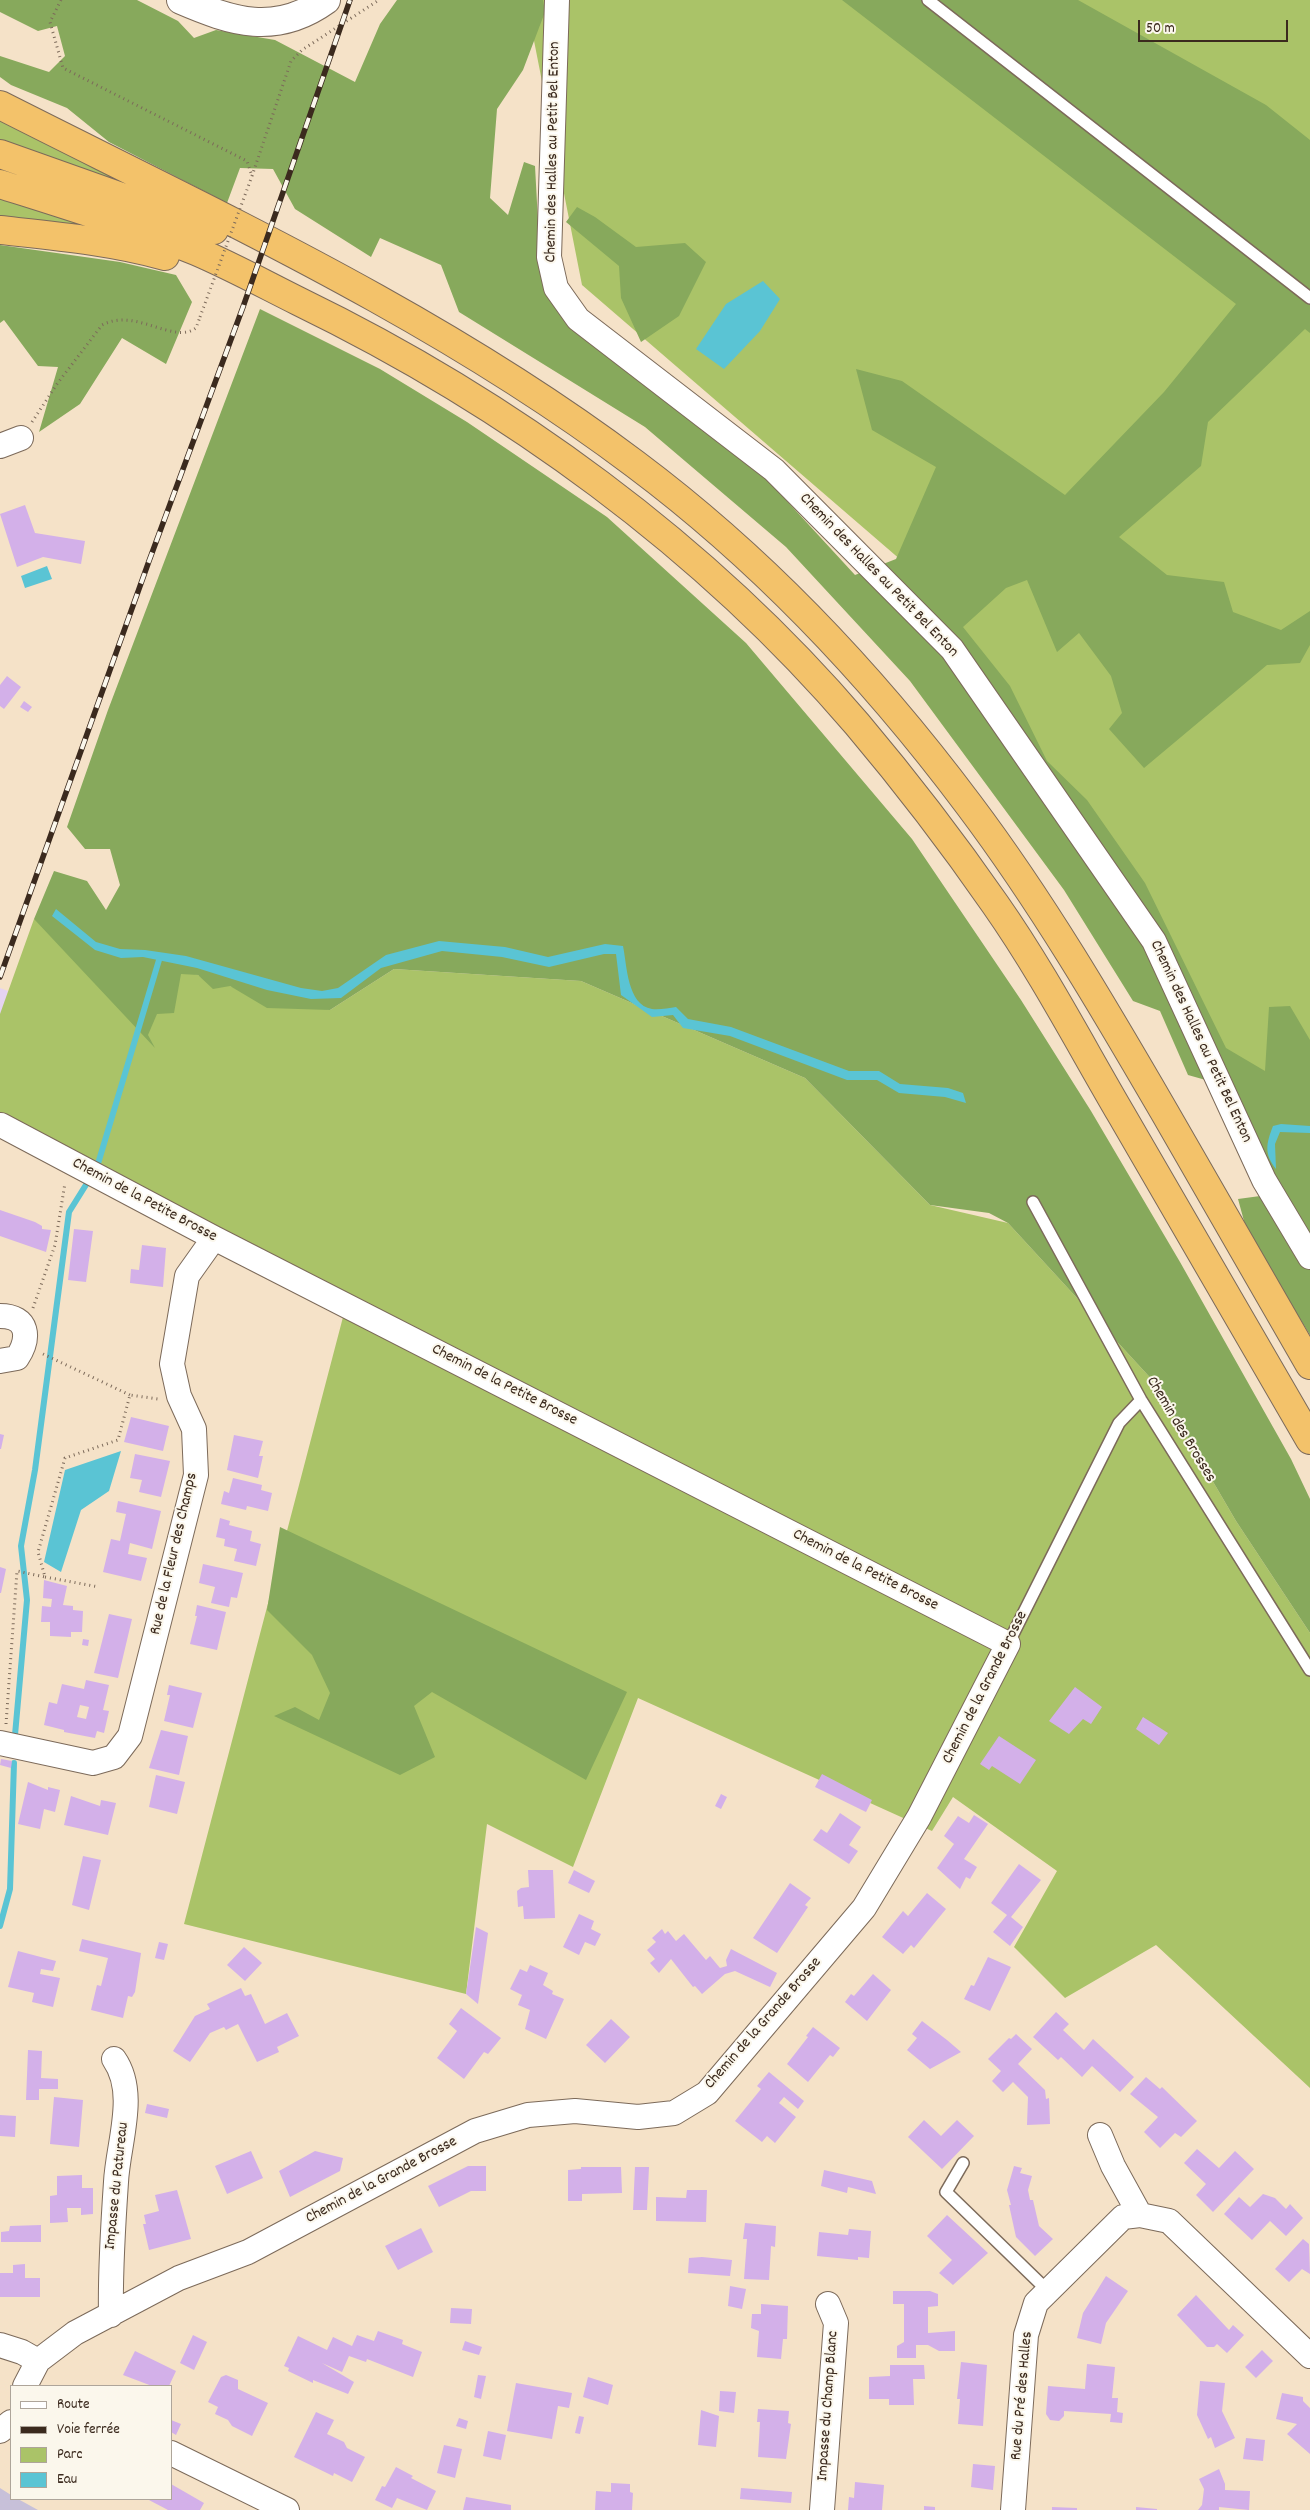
<!DOCTYPE html>
<html>
<head>
<meta charset="utf-8">
<style>
  body { margin:0 }
  #map { position:relative; width:1310px; height:2510px; overflow:hidden; background:#f5e2c8; font-family:Dekko,sans-serif }
  canvas { display:block }
  .legend { position:absolute; left:10px; top:2385px; width:162px; height:115px; box-sizing:border-box; background:#fbf7ec; border:1px solid #aea59a; margin:0; padding:6px 9px; list-style:none; font-size:15px; color:#3b2a1e }
  .legend li { display:flex; align-items:center; gap:10px; height:25px }
  .legend b { width:25px; border:1px solid #aea59a }
  .scale { position:absolute; left:1138px; top:20px; width:150px; height:22px; box-sizing:border-box; border:2px solid #3b2a1e; border-top:0; padding-left:6px; font-size:15px; line-height:18px; white-space:nowrap; color:#3b2a1e; -webkit-text-stroke:4px #fbf7ec; paint-order:stroke }
</style>
</head>
<body>
<div id="map">
<canvas width="1310" height="2510"></canvas>
<ul class="legend">
<li><b style="height:6px;background:#fff"></b>Route</li>
<li><b style="height:6px;background:#3b2a1e"></b>Voie ferrée</li>
<li><b style="height:14px;background:#aac368"></b>Parc</li>
<li><b style="height:14px;background:#5ac4d4"></b>Eau</li>
</ul>
<div class="scale">50 m</div>
</div>
<script>
const context = document.querySelector('canvas').getContext('2d');
context.lineJoin = 'round';
function paint(path, color) {
  context.fillStyle = color;
  context.fill(path, 'evenodd');
}
function stroke(path, color, width, dash) {
  context.strokeStyle = color;
  context.lineWidth = width;
  context.lineCap = dash ? 'butt' : 'round';
  context.setLineDash(dash || []);
  context.stroke(path);
}
function write(font, color, halo, rows, align = 'center') {
  context.font = font + ' Dekko,sans-serif';
  context.lineWidth = 4;
  context.setLineDash([]);
  context.textBaseline = 'middle';
  context.strokeStyle = halo;
  context.fillStyle = color;
  for (const [text, x, y, turn = 0] of rows) {
    context.save();
    context.translate(x, y);
    context.rotate((+turn || 0) * Math.PI / 180);
    context.textAlign = isNaN(turn) ? turn : align;
    if (halo) context.strokeText(text, 0, 0);
    context.fillText(text, 0, 0);
    context.restore();
  }
}
paint(new Path2D(`
  M0,988l8,3 -8,29z`), '#e5d3f1');
paint(new Path2D(`
  M0,2488l11,7v4h7l20,11h-38z`), '#c7c0d9');
paint(new Path2D(`
  M526,0h784v1198l-379,-612 -349,-301z
  M0,115l124,65 6,7 -130,-46z
  M0,196l114,37 -114,-15z
  M34,919l196,67 100,24 64,-41 187,12 224,97 125,127 78,18 148,161 80,137 74,112v455l-154,-143 -91,53 -51,-51 43,-76 -104,-74 -21,34 -294,-133 -65,169 -86,-43 -21,170 -282,-70 164,-626 -348,-160v-124z`), '#aac368');
paint(new Path2D(`
  M0,0h137l41,21 16,17 22,-8 59,10 80,42 25,-58 17,-24h146l2,12 -22,58 -26,39 -7,89 18,17 16,-53 11,4 6,111 36,54 186,144 92,100 41,-16 40,-92 -64,-37 -16,-61 46,12 163,114 99,-103 72,-88 -394,-304h236l188,105 44,35v193l-5,-4 -97,93 -7,44 -82,71 48,38 57,7 9,30 48,18 29,-19v34l-10,18 -33,2 -123,103 -35,-39 13,-16 -11,-37 -32,-43 -22,19 -30,-72 -21,8 -43,39 47,59 37,75 40,39 58,83 81,165 39,23 4,-64 21,-1 20,34v295l-63,-103 -9,-33 37,-5 -48,-108 -39,-11 -28,-64 -27,-10 -69,-111 -154,-209 -124,-134 -141,-120 -186,-115 -18,-47 -61,-27 -9,19 -76,-48 -22,-40 -33,-1 -13,35 -118,-61 -42,-34 -56,-23 -11,-8v-21l49,16 16,-16 -8,-30 -19,5 -38,-19z
  M577,207l18,10 41,30 49,-4 21,19 -27,54 -38,26 -20,-44 -2,-32 -53,-44z
  M0,245l120,17 56,13 16,27 -26,62 -44,-26 -42,66 -41,28 19,-65 -20,-1 -34,-46 -4,3z
  M260,309l120,60 87,53 140,95 139,126 166,196 109,161 70,111 89,151 111,197 19,40v134l-74,-112 -80,-137 -148,-161 -19,-10 -59,-8 -125,-127 -224,-97 -187,-12 -64,41 -63,-2 -37,-22 -17,3 -15,-14 -17,-1 -7,39 -17,1 -9,21 7,13 -121,-129 20,-48 33,10 19,29 14,-25 -10,-36h-25l-18,-22 41,-117z
  M280,1527l347,165 -41,88 -154,-88 -18,14 21,51 -35,18 -126,-59 21,-9 24,13 11,-27 -18,-38 -45,-45z`), '#87a95c');
paint(new Path2D(`
  M763,281l17,18 -20,32 -36,38 -28,-20 30,-45z
  M47,566l5,13 -27,9 -4,-12z
  M56,909l40,33 24,7 25,1 41,6 115,32 21,3 16,-3 48,-33 53,-14 66,6 43,10 57,-13 18,2c4,19 4,59 29,63 7,1 17,-1 24,-2l12,12 43,8 118,44h30l21,13 48,4 15,5 3,10 -21,-6 -46,-4 -22,-13h-30l-117,-44 -47,-8 -10,-13 -21,2 -31,-22 -5,-41h-12l-55,13 -47,-10 -60,-6 -61,17 -40,30 -30,1 -44,-9 -70,-22 -54,-11 -22,1 -26,-8 -43,-34z
  M1281,1124l29,2v7l-30,-1 -5,12 1,25c-12,-15 -10,-25 -3,-43z
  M121,1451l-12,40 -28,19 -20,62 -17,-10 21,-92z`), '#5ac4d4');
stroke(new Path2D(`
  M97,1167l62,-207
  M15,1735l12,-135 -6,-54 14,-76 34,-258 20,-32
  M0,1926l10,-37 4,-126`), '#5ac4d4', 6);
paint(new Path2D(`
  M25,505l10,28 50,8 -4,23 -38,-7 -26,10 -17,-53z
  M7,676l14,11 -17,22 -4,-3v-21z
  M24,701l8,6 -4,5 -8,-5z
  M0,1210l35,12 7,4v3l9,1 -5,22 -46,-16z
  M74,1229l19,2 -7,51 -18,-2z
  M142,1245l24,3 -3,39 -33,-4 1,-14 8,1z
  M131,1417l38,9 -6,25 -39,-9z
  M0,1434l4,1 -3,14h-1z
  M234,1435l29,6 -4,15h4l-5,22 -31,-8z
  M135,1454l35,7 -9,36 -22,-5 3,-12 -12,-2z
  M233,1478l29,7 -1,5 11,3 -4,18 -21,-5 -1,4 -25,-6 3,-13 5,2z
  M118,1501l43,10 -9,38 -22,-6 -2,11 19,4 -6,23 -38,-9 8,-33 9,2 6,-27 -10,-2z
  M220,1518l10,3 -1,4 23,6 -2,10 11,3 -5,22 -22,-5 3,-12 -13,-3 1,-7 -9,-2z
  M203,1564l40,9 -6,25 -6,-1 -2,10 -18,-4 4,-16 -16,-4z
  M0,1567l6,2 -5,24h-1z
  M44,1580l23,6 -4,19 10,1v4l10,1 -1,21h-11v5l-21,-1v-14h-9l1,-16 9,1 1,-8 -9,-1z
  M197,1605l29,7 -9,38 -27,-6 7,-28h-2z
  M109,1614l23,5 -14,59 -24,-5z
  M83,1639l6,1 -1,6 -6,-1z
  M86,1680l23,5 -6,25 6,1 -5,22 -7,-2 -2,7 -31,-6v-2l-20,-5 5,-23 8,2 5,-20 22,5zM80,1705l9,2 -3,12 -9,-2z
  M169,1685l33,8 -9,35 -29,-7 6,-26h-3z
  M1075,1687l27,20 -11,17 -8,-5 -14,15 -20,-13z
  M1143,1717l25,16 -9,12 -23,-16z
  M161,1730l27,6 -9,39 -30,-7z
  M999,1736l37,24 -16,24 -28,-18 -3,4 -9,-6z
  M1,1759l11,2 -1,7 -11,-3z
  M822,1774l50,26 -6,12 -51,-25z
  M156,1775l29,7 -8,32 -28,-7z
  M28,1782l20,8v-3l12,3 -5,22 -11,-3 -4,20 -22,-5z
  M721,1794l6,3 -6,12 -6,-3z
  M71,1796l29,10 1,-6 15,3 -8,32 -44,-10z
  M840,1813l21,14 -12,18 9,6 -9,13 -36,-24 8,-11 6,4z
  M974,1815l14,9 -24,35 13,8 -7,12 -4,-2 -6,12 -23,-21 17,-24 -10,-8 14,-20 11,7z
  M83,1856l18,4 -12,50 -17,-5z
  M1019,1864l22,16 -30,37 12,10 -13,19 -17,-14 14,-17 -16,-12z
  M528,1870h25l2,48 -31,1 -1,-13 -5,1 -1,-16 4,-3 8,-1z
  M574,1870l21,11 -6,12 -21,-10z
  M790,1883l21,15 -6,7 3,2 -31,46 -24,-15z
  M927,1893l19,16 -32,39 -3,-3 -8,9 -21,-17 21,-26 5,5z
  M579,1914l15,7 -3,8 10,5 -6,12 -10,-4 -6,13 -16,-8z
  M476,1927l12,6 -10,71 -12,-10z
  M662,1929l3,5 3,-3 8,10 8,-7 22,26 4,-4 10,12 7,-2 -1,-6 5,-11 46,24 -7,14 -35,-16 -10,3 -23,20 -7,-8 -2,1 -22,-28 -12,14 -9,-10 5,-4 -8,-9 9,-8 -4,-4z
  M82,1939l59,14 -6,39 -3,5 -4,-1 -5,22 -32,-8 6,-25 4,1 7,-28 -29,-7z
  M159,1942l9,2 -4,16 -9,-2z
  M244,1947l18,16 -17,18 -18,-16z
  M18,1951l38,10 -3,10 -12,-2 -1,5 20,4 -7,29 -21,-5 2,-9 -26,-6z
  M988,1957l23,10 -21,44 -26,-12 7,-14 3,1z
  M530,1965l18,8 -5,12 10,6 -1,3 12,5 -18,40 -21,-10 5,-19 -12,-5 4,-10 -12,-6 10,-20 7,3z
  M873,1974l18,16 -24,31 -22,-19 6,-8 3,2z
  M241,1988l4,8 6,-2 14,30 22,-11 12,23 -22,11 2,5 -22,10 -19,-38 -12,6 -2,-3 -14,6 -20,29 -17,-11 22,-35 15,-7 -3,-5z
  M461,2008l40,30 -13,16 -4,-2 -20,27 -27,-21 20,-27 -8,-7z
  M1056,2012l13,12 -6,6 21,20 9,-11 41,38 -14,15 -28,-26 -10,11 -21,-20 -3,3 -25,-23z
  M611,2019l19,18 -25,26 -19,-18z
  M922,2021l25,19 14,12 -31,17 -23,-19 10,-12 -5,-4z
  M813,2027l27,21 -7,9 -3,-2 -22,27 -21,-18 21,-27 -2,-1z
  M1016,2034l16,15 -14,15 27,26 1,9 3,-1 1,26 -23,1 1,-28 -15,-15 -10,10 -11,-11 9,-10 -13,-12 21,-21 2,1z
  M28,2050l14,1 -1,27 17,1v10h-19v11h-13z
  M769,2072l35,29 -6,8 -14,-12 -5,6 17,14 -21,26 -8,-7 -5,6 -27,-21 26,-32 -4,-3z
  M1146,2077l14,12 2,-2 35,34 -16,16 -6,-4 -15,15 -16,-16 14,-15 -28,-23z
  M54,2097l29,3 -4,47 -29,-3z
  M147,2104l22,5 -2,9 -22,-5z
  M0,2115l16,1 -1,21 -15,-1z
  M924,2120l17,16 16,-16 17,16 -32,33 -34,-32z
  M1197,2149l22,19 16,-17 19,18 -41,43 -17,-17 10,-11 -22,-21z
  M251,2151l12,27 -36,16 -12,-28z
  M315,2151l28,7 -3,13 -50,26 -11,-26z
  M468,2166h18v25h-15l-32,16 -11,-21z
  M1014,2166l8,2 -2,5 12,3 -4,14 2,10h3l6,26 14,13 -18,17 -19,-19 -7,-32h2l-4,-15z
  M581,2167h40l1,26 -40,1v7h-14v-31l13,-1z
  M635,2167h14l-2,43h-14z
  M824,2170l48,11 4,13 -28,-7 -1,6 -26,-7z
  M82,2175v13h11v26l-12,1v-7h-14l1,14 -18,1v-27l7,-1v-19z
  M177,2190l14,49 -42,11 -6,-26h3l-2,-9 15,-4 -4,-16z
  M687,2190h20l-1,32 -50,-1v-24l30,1z
  M1263,2194l12,4 11,11 4,-5 13,14 -17,18 -16,-15 -18,19 -28,-26 15,-17 11,10z
  M947,2215l41,38 -35,32 -14,-12 13,-13 -25,-24z
  M745,2223l31,3 -1,21 -4,-1 -2,34 -25,-1 3,-40h-4z
  M41,2225v17h-40v-10l8,-1 1,-5z
  M421,2228l12,24 -35,18 -13,-24z
  M849,2229l22,2 -2,27 -11,-1v3l-41,-4 2,-24 29,3z
  M1303,2239l6,5 1,30 -8,-5 -13,13 -14,-13z
  M702,2257l30,3 -2,16 -42,-3 1,-15z
  M25,2264v14h15v19h-40v-24h13v-8z
  M1106,2276l22,15 -22,32 -5,21 -24,-6 6,-25z
  M730,2286l16,3 -4,20 -14,-3z
  M893,2291h37l8,3v12l-10,1v26l27,-2v20h-16l-11,-6h-12v13h-19v-12l7,-4v-38h-11z
  M1196,2295l33,35 4,-5 11,10 -17,18 -10,-9 -3,3h-7l-30,-32z
  M761,2304l27,2 -1,33h-4l-2,20 -24,-2 2,-26 -8,-3 1,-14h9z
  M451,2308l21,1 -1,15 -21,-1z
  M378,2331l25,9 -1,4 20,8 -9,25 -46,-18 -1,3 -17,-6 -7,16 -20,-9 32,19 -6,12 -35,-14v3l-25,-12 1,-3 -5,-2 14,-30 29,14 6,-13 19,9 5,-11 17,6z
  M193,2335l14,7 -13,28 -14,-7z
  M465,2341l17,6 -3,8 -17,-5z
  M1262,2350l11,11 -17,17 -11,-11z
  M135,2351l41,20 -7,15h-17l-29,-11z
  M961,2362l26,3 -4,61 -25,-2 2,-25h-3z
  M1087,2364l28,3 -3,31h6l-1,14 6,1 -1,10 -12,-1 1,-8 -47,-3v5l-5,5 -9,-1 -4,-6 2,-28 37,3z
  M890,2365h34l1,14h-12l1,26h-25v-6h-20v-22l21,-1z
  M226,2375l12,5v9l30,14 -16,33 -20,-10 -4,-6 -13,-6 3,-7 -10,-5 13,-25z
  M478,2375l8,1 -5,23 -7,-2z
  M588,2377l25,8 -5,20 -25,-8z
  M1200,2381l25,2 -3,28 13,27 -20,10 -4,-11 -3,2 -11,-24z
  M516,2383l56,10 -3,15 -11,-2 -6,33 -45,-8z
  M720,2391l16,1 -2,21 -15,-2z
  M1282,2393l21,4v4l7,7v46l-23,-20 10,-10 -21,-5z
  M758,2409l31,2 -1,12 3,1 -5,35 -28,-2 2,-35h-3z
  M701,2410l18,6 -3,31 -18,-2z
  M316,2412l18,8 -7,14 17,8 3,6 18,9 -13,25 -18,-9 -1,3 -39,-19z
  M579,2416l5,1 -4,17 -5,-1z
  M459,2418l9,3 -2,8 -10,-3z
  M171,2420l10,4 -5,11 -5,-3z
  M488,2431l18,4 -5,25 -18,-4z
  M1246,2438l19,2 -2,21 -20,-2z
  M444,2445l18,4 -7,29 -18,-5z
  M973,2464l22,2 -2,24 -22,-3z
  M396,2467l17,9 -2,2 25,13 -9,19 -30,-12 -5,10 -17,-8 7,-14 3,1z
  M1219,2469l6,15v6l25,1 -1,19 -30,-3v3h-21l4,-5 2,-16 -5,-10z
  M855,2482l29,3 -2,25h-34l1,-13 5,1z
  M611,2483l19,1v8l3,1 -1,17h-37l1,-19 15,1z
  M171,2484l33,19 -4,7h-32l-21,-11h24z
  M741,2488l51,4 -1,11 -51,-4z
  M466,2497l45,8v5h-48z
  M924,2506l11,1v3h-11z
  M1052,2507l25,1v2h-25z
  M1136,2507l21,2v1h-21z`), '#d3b0e9');
const service = new Path2D(`
  M928,0l382,298
  M1033,1202l108,198 169,270
  M1008,1644l111,-221 22,-23
  M963,2163l-17,29 101,98`);
const minor = new Path2D(`
  M557,0l-8,257 7,31 22,31 196,151 178,179 202,292 110,239 46,77
  M0,446l21,-8
  M1,1125l213,113 794,406 -89,173 -55,91 -157,185 -33,20 -36,4 -63,-6 -47,4 -53,16 -227,121 -69,26 -104,55 -37,28 -13,25
  M0,1316c29,0 30,22 17,42l-17,3
  M0,1743l93,20 21,-6 16,-21 66,-261 -2,-46 -15,-33 -7,-32 15,-88 27,-38
  M1100,2135l13,31 27,49
  M111,2315c-1,-45 2,-89 5,-133 2,-39 22,-89 -2,-123
  M0,2345l22,7 16,9
  M0,2431l11,-9
  M171,2453l116,57
  M822,2510l14,-187 -8,-19
  M1013,2510l13,-175 10,-32 87,-86 17,-2 29,6 141,135`);
const tertiary = new Path2D(`
  M181,0c51,22 95,36 145,0`);
const trunk = new Path2D(`
  M0,105c217,110 440,212 635,359 127,95 239,214 334,341 73,97 135,203 196,308 48,84 97,168 145,252
  M0,154l214,76
  M0,184c66,21 132,41 196,67 35,15 68,33 102,50 210,102 407,245 559,423 49,58 95,118 138,180 47,67 85,140 126,210 63,109 126,217 189,326
  M0,230c55,6 112,11 165,26`);
stroke(service, '#7c6a5a', 14);
stroke(minor, '#7c6a5a', 26);
stroke(tertiary, '#7c6a5a', 30);
stroke(trunk, '#7c6a5a', 30);
stroke(new Path2D(`
  M61,0l-11,22 13,46 184,93 5,15
  M252,176l39,-115 11,-11 77,-50
  M32,422l25,-38 45,-59c34,-18 71,20 94,3l4,-11
  M33,1308l22,-63 10,-62
  M43,1354l87,41
  M45,1577l54,10
  M6,1724l11,-153 28,6 -7,-25 27,-94 53,-18 12,-45 28,4`), '#7c6a5a', 3, [1, 4]);
stroke(service, '#fff', 11);
stroke(minor, '#fff', 24);
stroke(tertiary, '#fff', 28);
stroke(trunk, '#f3c26a', 28);
const rail = new Path2D(`
  M0,977l149,-416 94,-254 107,-307`);
stroke(rail, '#3b2a1e', 5.5);
stroke(rail, '#fbf7ec', 4, [11]);
stroke(new Path2D(`
  M200,317l52,-141`), '#7c6a5a', 3, [1, 4]);
write('16px', '#3b2a1e', '#fbf7ec', [
  ["Chemin des Halles au Petit Bel Enton",554,152,-89],
  ["Chemin des Halles au Petit Bel Enton",878,576,46],
  ["Chemin des Halles au Petit Bel Enton",1200,1042,65],
  ["Chemin de la Petite Brosse",144,1201,28],
  ["Chemin de la Petite Brosse",504,1386,27],
  ["Chemin des Brosses",1180,1430,59],
  ["Rue de la Fleur des Champs",175,1554,-77],
  ["Chemin de la Petite Brosse",865,1571,27],
  ["Chemin de la Grande Brosse",986,1688,-63],
  ["Chemin de la Grande Brosse",764,2024,-49],
  ["Chemin de la Grande Brosse",382,2181,-28],
  ["Impasse du Patureau",118,2186,-84],
  ["Rue du Pré des Halles",1023,2396,-85],
  ["Impasse du Champ Blanc",829,2406,-86]
]);
</script>
</body>
</html>
